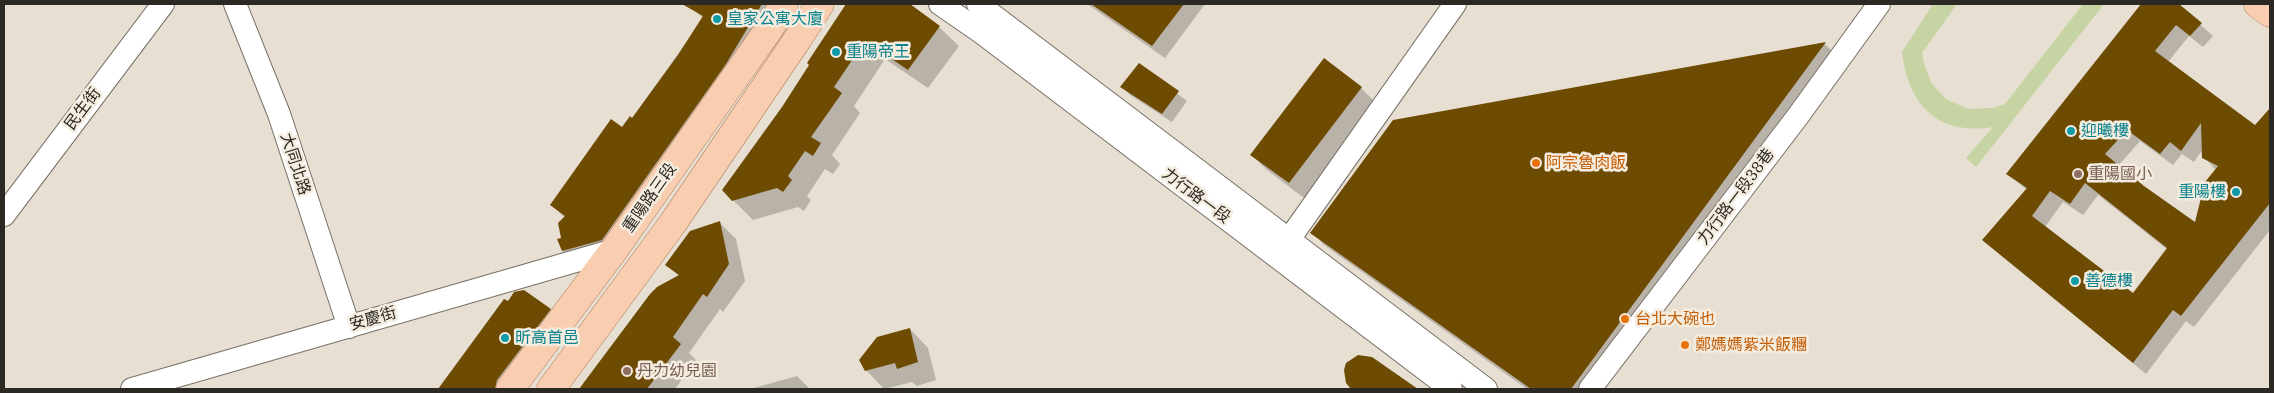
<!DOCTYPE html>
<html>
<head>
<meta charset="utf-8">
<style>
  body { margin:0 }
  #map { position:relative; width:2274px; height:393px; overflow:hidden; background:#e7dfd2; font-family:"IBM Plex Serif",serif }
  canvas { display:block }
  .frame { position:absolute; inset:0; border:5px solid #2c2924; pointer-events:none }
</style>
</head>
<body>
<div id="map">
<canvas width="2274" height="393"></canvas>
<div class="frame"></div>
</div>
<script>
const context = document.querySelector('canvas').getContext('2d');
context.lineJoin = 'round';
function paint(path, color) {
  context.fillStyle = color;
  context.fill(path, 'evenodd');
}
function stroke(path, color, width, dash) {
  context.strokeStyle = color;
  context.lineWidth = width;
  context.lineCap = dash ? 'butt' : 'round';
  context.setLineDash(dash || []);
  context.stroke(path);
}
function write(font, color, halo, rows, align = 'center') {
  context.font = font + ' "IBM Plex Serif","Noto Sans TC",serif';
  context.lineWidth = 5;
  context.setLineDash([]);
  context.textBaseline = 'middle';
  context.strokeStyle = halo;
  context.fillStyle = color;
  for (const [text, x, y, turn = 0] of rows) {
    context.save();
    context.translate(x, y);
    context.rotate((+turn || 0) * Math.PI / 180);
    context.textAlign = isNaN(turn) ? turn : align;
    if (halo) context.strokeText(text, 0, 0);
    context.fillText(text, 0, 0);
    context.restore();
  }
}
paint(new Path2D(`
  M1933,4h24l-35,49 2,11 8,20 14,15 22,10 25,-1 12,-4 78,-100h21l-128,163 -10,-9 27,-31c-55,9 -85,-22 -91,-75z`), '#c6d4a3');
paint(new Path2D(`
  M698,4h93l-33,55 -177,210 -18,-18 2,-33 -13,-13 80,-86 71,-101 -9,-8z
  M847,4h61l31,23 20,19 -31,42 -43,-29 -31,47 6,7 -28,42 8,9 -7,10 -8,-5 -18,27 4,4 -7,11 -6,-4 -45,13 -20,-20 50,-92 28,-43 -3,-2z
  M1087,4h118l-40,54z
  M2143,4h34l36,32 -10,11 -14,-11 -21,26 87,65 15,-17v120l-76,97 -8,-6 -40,53 -162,-134 43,-50 -19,-16zM2140,141l33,24 9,-11 12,8 9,-13 1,8 12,13 -20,54 -53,-37 -25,-21zM2098,195l70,55 -34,45 -89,-68 18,-25 20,13z
  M1825,44l12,12 -245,333h-65l-203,-144 -12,-13 82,-111z
  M1140,65l47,36 -15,21 -42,-27 -8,-8z
  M1361,88l15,15 -72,95 -37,-28 -15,-15z
  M720,223l16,16 9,42 -22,31 -3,-3 -31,44 7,7 -21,29h-95l71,-94 28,-19 -12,-11z
  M550,309l20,20 -45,60h-85z
  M910,329l18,19 8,32 -19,6 -5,-4 -28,7 -18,-19z
  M1371,358l46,31h-64l-2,-1z
  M797,376l13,13h-60z`), '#0003');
paint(new Path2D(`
  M682,4h80l-36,60 -124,176 -40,11 -5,-12 4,-1 -3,-15 7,-7 -15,-11 61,-86 11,8 8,-11 2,2 46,-63 25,-39z
  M846,4h64l30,22 -32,44 -43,-29 -31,46 8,6 -31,44 10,6 -8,13 -8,-5 -17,25 4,4 -9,12 -6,-4 -45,13 -10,-11 60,-83 27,-42 -2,-2z
  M1091,4h93l-32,42z
  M2141,4h38l23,19 -12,13 -14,-11 -21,26 100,74 15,-17v95l-89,113 -8,-6 -40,53 -151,-123 45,-52 -21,-14zM2201,123l1,35 16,8 -13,16 -10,40 -51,-36 -39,-32 22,-24 33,24 10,-12 11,9zM2085,183l82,65 -34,45 -101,-77 18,-25 20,13z
  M1826,42l-255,347h-40l-221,-156 83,-113z
  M1324,58l38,29 -73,96 -39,-28z
  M1139,63l40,28 -17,23 -42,-27z
  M720,221l9,43 -22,33 -4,-3 -30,43 8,7 -34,45h-68l71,-95 7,-7 22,-12 -14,-10 25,-34z
  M524,290l27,19 -54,71 -2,9h-57l66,-90 4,2 6,-9z
  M910,328l8,34 -21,7 -2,-6 -30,8 -6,-11 18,-23z
  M1358,355l14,2 46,32h-67l-5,-6 -2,-13 2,-7z`), '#6e4b03');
const minor = new Path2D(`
  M235,4l44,110 70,213
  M940,4l42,29 469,356
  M978,4c169,129 339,255 508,385
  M4,215l159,-211
  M1290,238l165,-234
  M132,389l482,-139
  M1590,389l208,-273 81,-112`);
const major = new Path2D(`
  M2258,4l12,9
  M510,389l104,-139 155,-221 15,-25
  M551,389l122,-166 126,-186 21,-33`);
stroke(minor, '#787065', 24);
stroke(major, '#af7e5d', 29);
stroke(minor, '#fff', 22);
stroke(major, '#f9cdb0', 28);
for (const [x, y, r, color] of [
  [717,19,5,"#0f9aa8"],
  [836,52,5,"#0f9aa8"],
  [2071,131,5,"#0f9aa8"],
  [1536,163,5,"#e8710a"],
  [2078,174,5,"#8d6e63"],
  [2236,192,5,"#0f9aa8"],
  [2075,281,5,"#0f9aa8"],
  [1625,319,5,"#e8710a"],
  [505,338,5,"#0f9aa8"],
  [1685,345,5,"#e8710a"],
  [627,371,5,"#8d6e63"]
]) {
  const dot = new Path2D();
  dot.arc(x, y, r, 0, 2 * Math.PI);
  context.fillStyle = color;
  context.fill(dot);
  stroke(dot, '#f4ecdf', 2);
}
write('16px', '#0d838f', '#f4ecdf', [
  ["皇家公寓大廈",727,19],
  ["重陽帝王",846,52],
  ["迎曦樓",2081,131],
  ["重陽樓",2226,192,"right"],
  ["善德樓",2085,281],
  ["昕高首邑",515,338]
], 'left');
write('16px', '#2c2924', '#f4ecdf', [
  ["民生街",83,109,-53],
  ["大同北路",295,164,72],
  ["力行路一段",1196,196,37],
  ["力行路一段38巷",1736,197,-53],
  ["重陽路三段",650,198,-55],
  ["安慶街",373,319,-16]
]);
write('16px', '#c56008', '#f4ecdf', [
  ["阿宗魯肉飯",1546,163],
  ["台北大碗也",1635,319],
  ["鄭媽媽紫米飯糰",1695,345]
], 'left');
write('16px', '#785e54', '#f4ecdf', [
  ["重陽國小",2088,174],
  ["丹力幼兒園",637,371]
], 'left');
</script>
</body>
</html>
